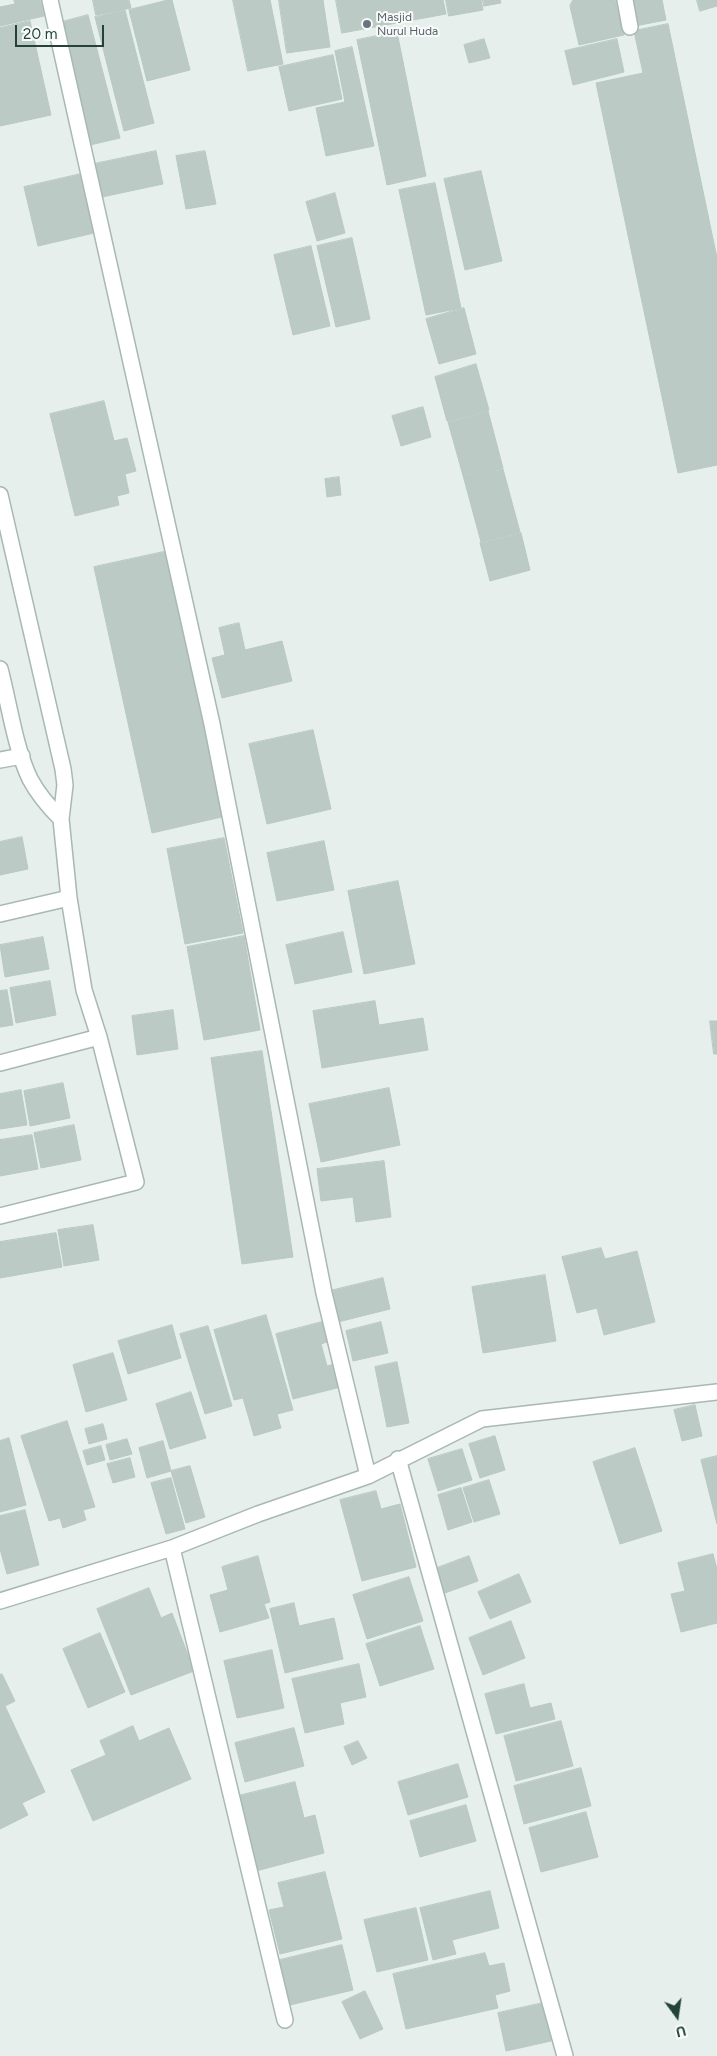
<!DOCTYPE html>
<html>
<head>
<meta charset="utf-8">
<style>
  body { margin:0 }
  #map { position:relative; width:717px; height:2056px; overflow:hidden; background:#e6efeb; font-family:Figtree,sans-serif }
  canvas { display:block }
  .north { position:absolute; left:652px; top:1991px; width:50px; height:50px; -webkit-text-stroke:4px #f7fbf9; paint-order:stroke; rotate:166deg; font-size:14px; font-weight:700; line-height:20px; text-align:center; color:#24423a }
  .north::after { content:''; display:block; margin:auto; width:18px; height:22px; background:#24423a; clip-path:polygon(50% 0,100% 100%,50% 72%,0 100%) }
  .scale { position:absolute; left:15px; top:25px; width:89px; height:22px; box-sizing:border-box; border:2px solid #24423a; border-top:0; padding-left:6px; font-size:15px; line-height:18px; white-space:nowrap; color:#24423a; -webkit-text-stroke:4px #f7fbf9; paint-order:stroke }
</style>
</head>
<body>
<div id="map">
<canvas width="717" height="2056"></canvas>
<div class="north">U</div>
<div class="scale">20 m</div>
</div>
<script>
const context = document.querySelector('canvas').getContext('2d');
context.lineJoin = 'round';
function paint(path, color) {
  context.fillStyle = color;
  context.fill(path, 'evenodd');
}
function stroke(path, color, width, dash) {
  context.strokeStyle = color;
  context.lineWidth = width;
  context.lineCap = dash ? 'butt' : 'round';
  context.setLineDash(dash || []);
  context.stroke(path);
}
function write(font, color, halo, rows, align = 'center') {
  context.font = font + ' Figtree,sans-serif';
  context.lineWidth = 4;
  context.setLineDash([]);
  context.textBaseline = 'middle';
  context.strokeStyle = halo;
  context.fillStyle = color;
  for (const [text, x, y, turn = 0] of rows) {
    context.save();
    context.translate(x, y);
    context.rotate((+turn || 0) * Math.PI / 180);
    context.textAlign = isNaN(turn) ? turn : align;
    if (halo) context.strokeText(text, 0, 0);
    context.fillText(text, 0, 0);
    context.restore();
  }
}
const building = new Path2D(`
  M14,0h26l4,16 -44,10v-19l15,-3z
  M93,0h36l2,8 -35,7z
  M168,0h4l18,70 -43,11 -18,-71z
  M233,0h37l13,64 -35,7z
  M279,0h44l7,47 -43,6z
  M336,0h107l3,14 -104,19z
  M446,0h35l2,10 -34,6z
  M483,0h17l1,3 -17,3z
  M573,0h42l9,35 -45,10 -9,-39z
  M630,0h32l4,20 -31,6z
  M697,0h20v6l-17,5z
  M125,10l29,113 -30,8 -29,-114z
  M88,15l32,123 -30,7 -32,-122z
  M30,21l21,94 -51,11v-98z
  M668,24l49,234v207l-39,8 -82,-390 47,-10 -9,-42z
  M397,32l29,144 -39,9 -30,-145z
  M484,39l6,19 -21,5 -5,-18z
  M617,39l7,33 -51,13 -8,-34z
  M352,47l22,99 -48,10 -10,-48 29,-6 -10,-51z
  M333,55l9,44 -53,12 -10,-44z
  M156,151l7,33 -61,13 -8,-33z
  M205,151l11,53 -30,5 -10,-53z
  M481,171l21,90 -37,9 -21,-91z
  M81,174l13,59 -56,13 -14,-59z
  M435,183l26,125 -35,7 -27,-125z
  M335,193l10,40 -28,8 -11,-39z
  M352,238l18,81 -34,8 -19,-81z
  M311,246l19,80 -37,9 -19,-80z
  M464,308l12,46 -37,10 -13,-45z
  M476,364l13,46 -42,11 -12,-44z
  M104,401l10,40 13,-3 9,33 -11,3 4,19 -12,3 2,9 -44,11 -25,-102z
  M423,407l8,30 -30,9 -9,-30z
  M488,411l15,57 -39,11 -16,-57z
  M503,469l17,63 -39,10 -17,-63z
  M339,477l2,18 -14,2 -2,-18z
  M521,533l9,37 -40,11 -10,-38z
  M168,551l58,265 -74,17 -58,-266z
  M239,623l6,27 37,-9 10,40 -70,17 -10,-40 13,-3 -6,-27z
  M313,730l18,79 -64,15 -18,-80z
  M22,837l6,32 -28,6v-33z
  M224,838l19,95 -58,11 -18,-95z
  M324,841l10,49 -57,11 -10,-48z
  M398,881l17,83 -51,10 -16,-83z
  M343,932l9,40 -57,12 -9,-39z
  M244,936l16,94 -56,10 -17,-93z
  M43,937l6,32 -44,8 -5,-32z
  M50,981l6,34 -40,8 -6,-35z
  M7,990l6,35 -13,2v-36z
  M375,1001l4,24 44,-7 5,32 -106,18 -9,-57z
  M173,1010l5,39 -41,6 -5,-39z
  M710,1021h7v33h-3z
  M262,1051l31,206 -51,7 -31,-206z
  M63,1083l7,35 -40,8 -6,-35z
  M389,1088l11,57 -79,17 -12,-58z
  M21,1090l6,35 -27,4v-35z
  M74,1125l7,35 -40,8 -7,-35z
  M32,1135l6,34 -38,7v-36z
  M384,1161l7,56 -35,5 -3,-25 -32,4 -4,-32z
  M93,1225l6,35 -35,6 -6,-36z
  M56,1233l6,34 -62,11v-36z
  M601,1248l4,11 32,-8 18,71 -51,13 -7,-27 -20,5 -15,-56z
  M545,1275l11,66 -73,12 -11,-66z
  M383,1278l7,31 -52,13 -8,-31z
  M266,1315l27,95 -16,4 4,14 -27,8 -11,-38 -9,2 -20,-70z
  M322,1322l5,20 -6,2 6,22 7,-2 7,23 -48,12 -17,-65z
  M381,1322l7,31 -35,8 -7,-30z
  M172,1325l9,33 -53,16 -10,-33z
  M208,1326l24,80 -27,8 -25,-80z
  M113,1353l14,47 -41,12 -13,-47z
  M397,1362l12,61 -22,4 -12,-60z
  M191,1392l15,46 -36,11 -14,-45z
  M695,1405l7,31 -20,5 -8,-31z
  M67,1421l28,86 -12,3 3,10 -23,8 -3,-10 -11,3 -28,-85z
  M103,1424l4,15 -18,5 -4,-15z
  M495,1436l10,34 -25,8 -11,-34z
  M9,1438l17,67 -26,7v-71z
  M127,1439l5,15 -22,6 -4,-15z
  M163,1441l8,30 -24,7 -8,-30z
  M101,1446l4,14 -18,5 -4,-14z
  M635,1448l27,83 -42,13 -27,-82z
  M462,1449l10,31 -34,11 -10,-32z
  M717,1456v68l-16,-64z
  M130,1458l5,19 -22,6 -6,-19z
  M190,1466l15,51 -19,6 -15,-52z
  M171,1478l14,51 -19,5 -15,-51z
  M489,1480l11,34 -26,8 -11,-34z
  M461,1488l11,34 -24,8 -10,-35z
  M376,1491l5,18 19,-5 16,63 -54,14 -22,-81z
  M25,1510l14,55 -32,9 -7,-25v-33z
  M713,1554l4,15v54l-36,9 -10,-38 14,-3 -7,-28z
  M258,1556l12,46 -6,2 5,14 -49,14 -10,-37 18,-5 -6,-23z
  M469,1556l9,25 -33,12 -8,-25z
  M519,1574l12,28 -41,17 -12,-27z
  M409,1577l14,44 -56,18 -14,-44z
  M149,1588l12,30 11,-5 22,58 -63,24 -34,-86z
  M294,1603l5,23 35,-8 9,41 -58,14 -15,-64z
  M511,1621l14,37 -42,17 -14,-37z
  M420,1626l14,43 -54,17 -14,-42z
  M100,1633l25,59 -37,16 -25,-59z
  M272,1650l12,58 -47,10 -13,-57z
  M359,1664l7,33 -26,6 4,21 -39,9 -13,-54z
  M2,1674l13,27 -10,5 40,86 -23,11 6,12 -28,14v-154z
  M524,1684l6,24 21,-5 4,16 -59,15 -11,-40z
  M561,1721l12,45 -57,15 -12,-45z
  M133,1726l6,15 30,-13 22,51 -98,42 -22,-51 35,-15 -6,-14z
  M294,1728l10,38 -59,16 -10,-39z
  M358,1741l9,17 -15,7 -8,-18z
  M458,1764l10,33 -60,18 -10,-33z
  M581,1768l10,38 -67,18 -10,-38z
  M295,1782l9,36 11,-3 9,38 -68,18 -18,-75z
  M466,1805l10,36 -56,16 -10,-36z
  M586,1812l12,45 -57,15 -12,-44z
  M325,1872l17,67 -62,15 -11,-44 15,-3 -6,-24z
  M490,1891l9,37 -47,12 4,14 -23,6 -13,-52z
  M416,1908l12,52 -51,12 -13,-52z
  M342,1945l11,45 -63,15 -10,-45z
  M485,1953l4,13 15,-3 6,28 -15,4 3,13 -92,21 -13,-55z
  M365,1991l18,38 -23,10 -18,-37z
  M543,2003l8,38 -45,10 -8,-38z`);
paint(building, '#bbcac4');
stroke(building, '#b8c9c2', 1);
const street = new Path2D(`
  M50,0l162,724 112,569 44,183
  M625,0l5,27
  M0,495l63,274 2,16 -4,34 8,79 15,92 15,47 37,145 -136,34
  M0,669c9,34 15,79 30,110 8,15 19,28 31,40
  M0,760l22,-4
  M0,914l69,-16
  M0,1063l99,-26
  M398,1459l167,597
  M172,1548l113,472
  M0,1601l172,-53 86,-34 110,-38 114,-57 235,-27`);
stroke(street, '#a8b8b2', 18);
stroke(street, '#fff', 15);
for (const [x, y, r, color] of [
  [367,24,5,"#6b7280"]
]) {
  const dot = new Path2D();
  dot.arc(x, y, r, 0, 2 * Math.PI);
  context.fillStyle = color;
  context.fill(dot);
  stroke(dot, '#f7fbf9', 2);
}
write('12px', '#5b616d', '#f7fbf9', [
  ["Masjid",377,17],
  ["Nurul Huda",377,31]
], 'left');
</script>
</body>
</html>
